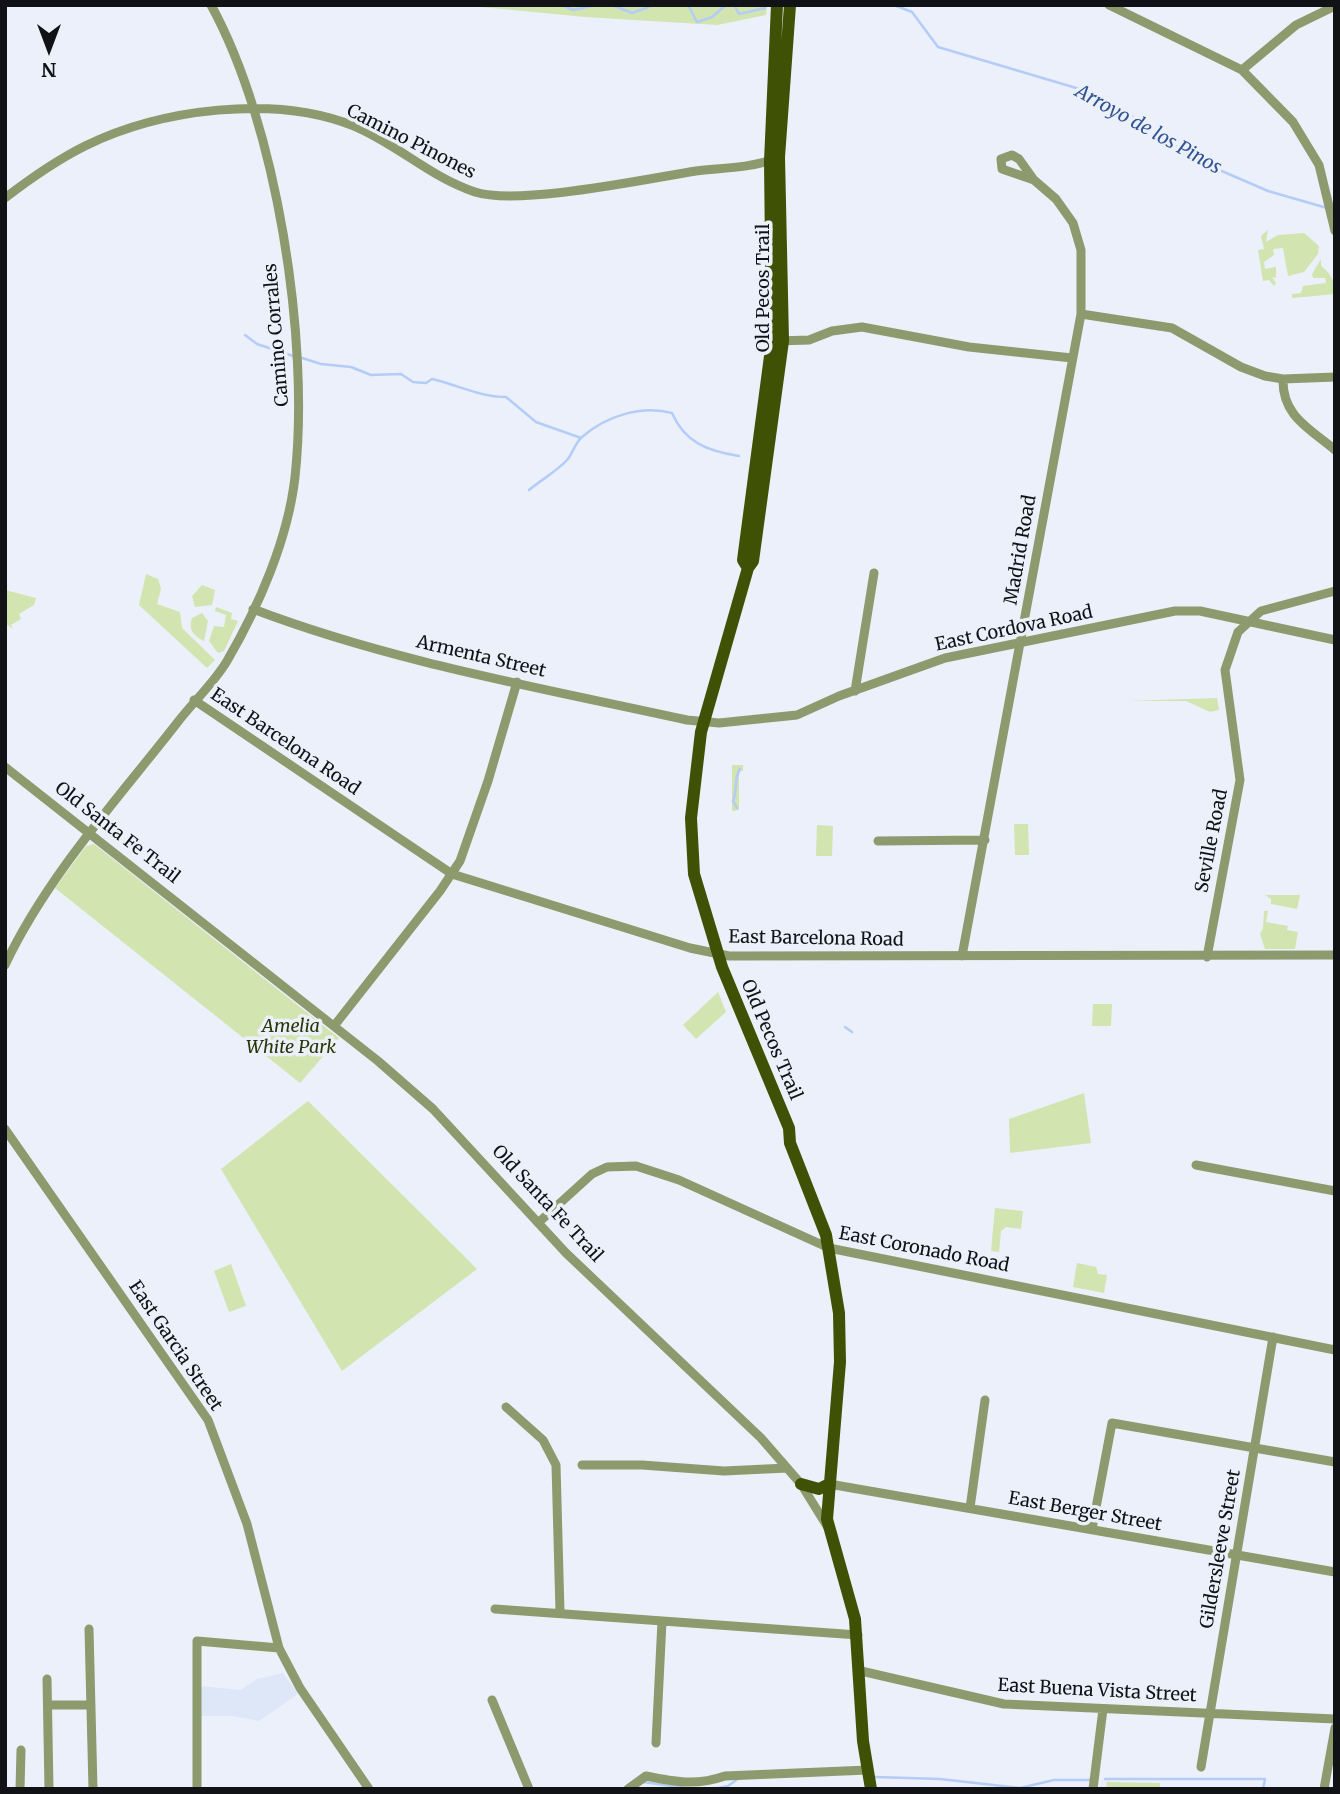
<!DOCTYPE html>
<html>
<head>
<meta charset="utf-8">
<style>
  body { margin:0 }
  #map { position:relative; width:1340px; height:1794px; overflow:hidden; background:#ebf0fa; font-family:Merriweather,serif }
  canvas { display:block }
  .frame { position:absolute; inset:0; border:7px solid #101215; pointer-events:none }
  .north { position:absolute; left:14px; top:14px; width:70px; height:70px; -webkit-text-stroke:5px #ebf0fa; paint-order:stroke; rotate:180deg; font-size:19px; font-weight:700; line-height:28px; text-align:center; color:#101215 }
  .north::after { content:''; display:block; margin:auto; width:24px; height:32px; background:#101215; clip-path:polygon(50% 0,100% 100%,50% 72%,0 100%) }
</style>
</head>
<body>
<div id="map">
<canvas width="1340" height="1794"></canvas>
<div class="frame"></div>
<div class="north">N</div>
</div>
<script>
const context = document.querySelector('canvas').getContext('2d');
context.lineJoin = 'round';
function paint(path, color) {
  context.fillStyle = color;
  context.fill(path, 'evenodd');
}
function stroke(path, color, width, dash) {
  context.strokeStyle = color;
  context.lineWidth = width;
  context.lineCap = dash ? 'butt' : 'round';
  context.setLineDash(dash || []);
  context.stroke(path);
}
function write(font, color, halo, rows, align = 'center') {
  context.font = font + ' Merriweather,serif';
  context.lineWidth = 7;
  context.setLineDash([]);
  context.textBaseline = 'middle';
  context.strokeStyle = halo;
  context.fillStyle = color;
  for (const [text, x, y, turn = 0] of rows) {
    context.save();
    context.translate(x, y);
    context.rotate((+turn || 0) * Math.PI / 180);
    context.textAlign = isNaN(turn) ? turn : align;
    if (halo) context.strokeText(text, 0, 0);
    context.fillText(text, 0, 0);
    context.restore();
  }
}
paint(new Path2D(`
  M283,1673l15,21 -39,27 -26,-5h-33l-1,-30 42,4 16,-11z`), '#dee7f8');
paint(new Path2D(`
  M461,5h306l-1,10 -49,10 -132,-8z
  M1268,230l-2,12 12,-7 26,-2 15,13 -1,8 -14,18 -16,4 -5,-28 -10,1 1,6 -10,7 1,7 11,-2v11l-4,-1 4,6 -2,3 -5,-6 -6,1 -5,-31 6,-1 -3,-13z
  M1321,259v7c10,7 14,16 14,28l-53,5 10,-1v-4l9,-1 2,-7 23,-3 -1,-5h-12l-1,-4z
  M146,574l12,5 3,10 -4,15 23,8 2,16 33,32 -8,8 -68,-63z
  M202,585l13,5 -3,15 -17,2 -3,-11z
  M5,590l31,8 -2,7 -15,9 2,5 -10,6 2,4 -8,-6z
  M216,607l16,6 -1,6 7,2 -14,30 -6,2 -9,-12 5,-15 10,1 2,-12 -11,-4z
  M202,613l6,8 -4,20c-10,-5 -16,-11 -12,-23z
  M1217,698l2,12 -9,2 -24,-11h-58z
  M732,765h11v6h-4v39l-7,1z
  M1014,824h14l1,31h-14z
  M817,825l16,1 -1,30h-16z
  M94,844l245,194 -39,45 -245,-195 31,-42z
  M1265,895h35l-3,14 -26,-5v-5z
  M1264,911h4l-2,11 22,4 -1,4 11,2 -3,17h-30l-5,-15 3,-6z
  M718,992l8,20 -30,27 -13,-14z
  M1093,1004h19l-1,22h-19z
  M1084,1093l7,50 -81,10 -1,-34z
  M308,1101l169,168 -135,102 -121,-202z
  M995,1208l28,3 -2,18 -15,-2 -5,4 -2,21 -8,-1z
  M1077,1263l19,4 2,7 9,1 -3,18 -31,-6z
  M231,1264l15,42 -17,6 -15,-41z
  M1107,1782l53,1v5l37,1h-91z`), '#d2e4b0');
stroke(new Path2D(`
  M562,5l11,5 23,-5
  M612,5l20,8 22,-8
  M688,5l9,17 15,-5 14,-12
  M734,5l5,9 26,-6
  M830,5h16
  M894,5l18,7 26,35 145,43 56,30 55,39 74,32 59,17
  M245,335l12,9 36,12
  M299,357l22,7 30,3 20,8 30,-1 12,8 13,1 6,-4c26,6 48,18 74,18l30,25 45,16
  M529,490c12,-10 28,-19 38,-30 6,-7 8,-17 15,-23 24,-21 59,-32 90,-24 13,30 36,38 67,43
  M737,808l-4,-7c5,-12 0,-20 7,-32
  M845,1027l7,5
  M875,1777l65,2 80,9 34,-8h37
  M1105,1779h160l-2,10
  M643,1782l49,7
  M714,1789l14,-3 11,-8`), '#b4ccf8', 2.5);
stroke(new Path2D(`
  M1109,5l133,65 51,52 26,43 16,66
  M1242,70l54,-45 39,-19
  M5,198c26,-20 52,-38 80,-52 75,-37 190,-52 269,-20 43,18 76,51 121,66 43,14 171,-13 221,-21 25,-3 55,-3 78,-12
  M1081,314l91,14 69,39 24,9 18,3 52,-2
  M777,341l32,-1 23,-9 30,-4 107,20 103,11
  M1283,379c-1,37 26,49 52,71
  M253,609c139,53 289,79 434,111l32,3 78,-8 42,-19 106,-38 230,-47h25l135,29
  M855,691l19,-118
  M194,700l258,174 238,74 39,8 606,-1
  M5,767l373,294 55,48 133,144 195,185 40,46 26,42
  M878,841l107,-1
  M962,956l119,-642v-64l-8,-27 -17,-24 -22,-19 -32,-11 -1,-10 11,-4 7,4 15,21
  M1207,957l33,-177 -15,-110 13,-38 23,-21 74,-20
  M5,965c42,-89 112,-165 172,-242 16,-21 37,-40 50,-62 32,-55 61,-122 68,-184 15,-136 -18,-352 -84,-472
  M334,1026l106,-135 20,-30 28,-80 29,-99
  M5,1129l203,291 39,104 32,124 21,40 69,101
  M1196,1165l139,26
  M538,1223l54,-49 15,-7 29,-1 43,14 150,68 506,102
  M506,1407l37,33 13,25 4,147
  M582,1465h60l82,6 63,-3
  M829,1484l506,88
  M970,1508l15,-108
  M1092,1529l20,-106 223,39
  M495,1609l363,26
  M89,1629l4,160
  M861,1671l143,33 331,15
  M47,1679l2,110
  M492,1700l37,89
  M48,1705h41
  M656,1743l6,-122
  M1201,1767l72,-430
  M20,1789l1,-39
  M197,1789v-148l82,7
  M628,1789l18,-13c29,6 50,10 79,0l143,-6
  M1093,1789l10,-80
  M1324,1789l11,-61`), '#8c9a6e', 9);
stroke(new Path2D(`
  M790,5l-11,152 4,184 -30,220 -5,7 -47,164 -10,86 3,56 28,93 67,161 1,15 36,92 13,78 1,49 -13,157 28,100 8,122 8,48
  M748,568l-5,-8 29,-219 -2,-180 7,-156
  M801,1484l18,5 10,-5`), '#3f5104', 12);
write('18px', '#101215', '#ebf0fa', [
  ["Camino Pinones",411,142,27],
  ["Old Pecos Trail",764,288,-90],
  ["Camino Corrales",277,335,-95],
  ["Madrid Road",1021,550,-80],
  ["East Cordova Road",1014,629,-12],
  ["Armenta Street",481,657,13],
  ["East Barcelona Road",285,742,34],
  ["Old Santa Fe Trail",117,833,38],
  ["Seville Road",1212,841,-79],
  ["East Barcelona Road",816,939,1],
  ["Old Pecos Trail",771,1040,67],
  ["Old Santa Fe Trail",547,1204,47],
  ["East Coronado Road",924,1250,11],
  ["East Garcia Street",175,1346,56],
  ["East Berger Street",1085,1512,10],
  ["Gildersleeve Street",1221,1549,-80],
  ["East Buena Vista Street",1097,1691,3]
]);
write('italic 18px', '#293507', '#ebf0fa', [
  ["Amelia",291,1027],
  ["White Park",291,1048]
]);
write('italic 19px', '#325494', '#ebf0fa', [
  ["Arroyo de los Pinos",1148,130,29]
]);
</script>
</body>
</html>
